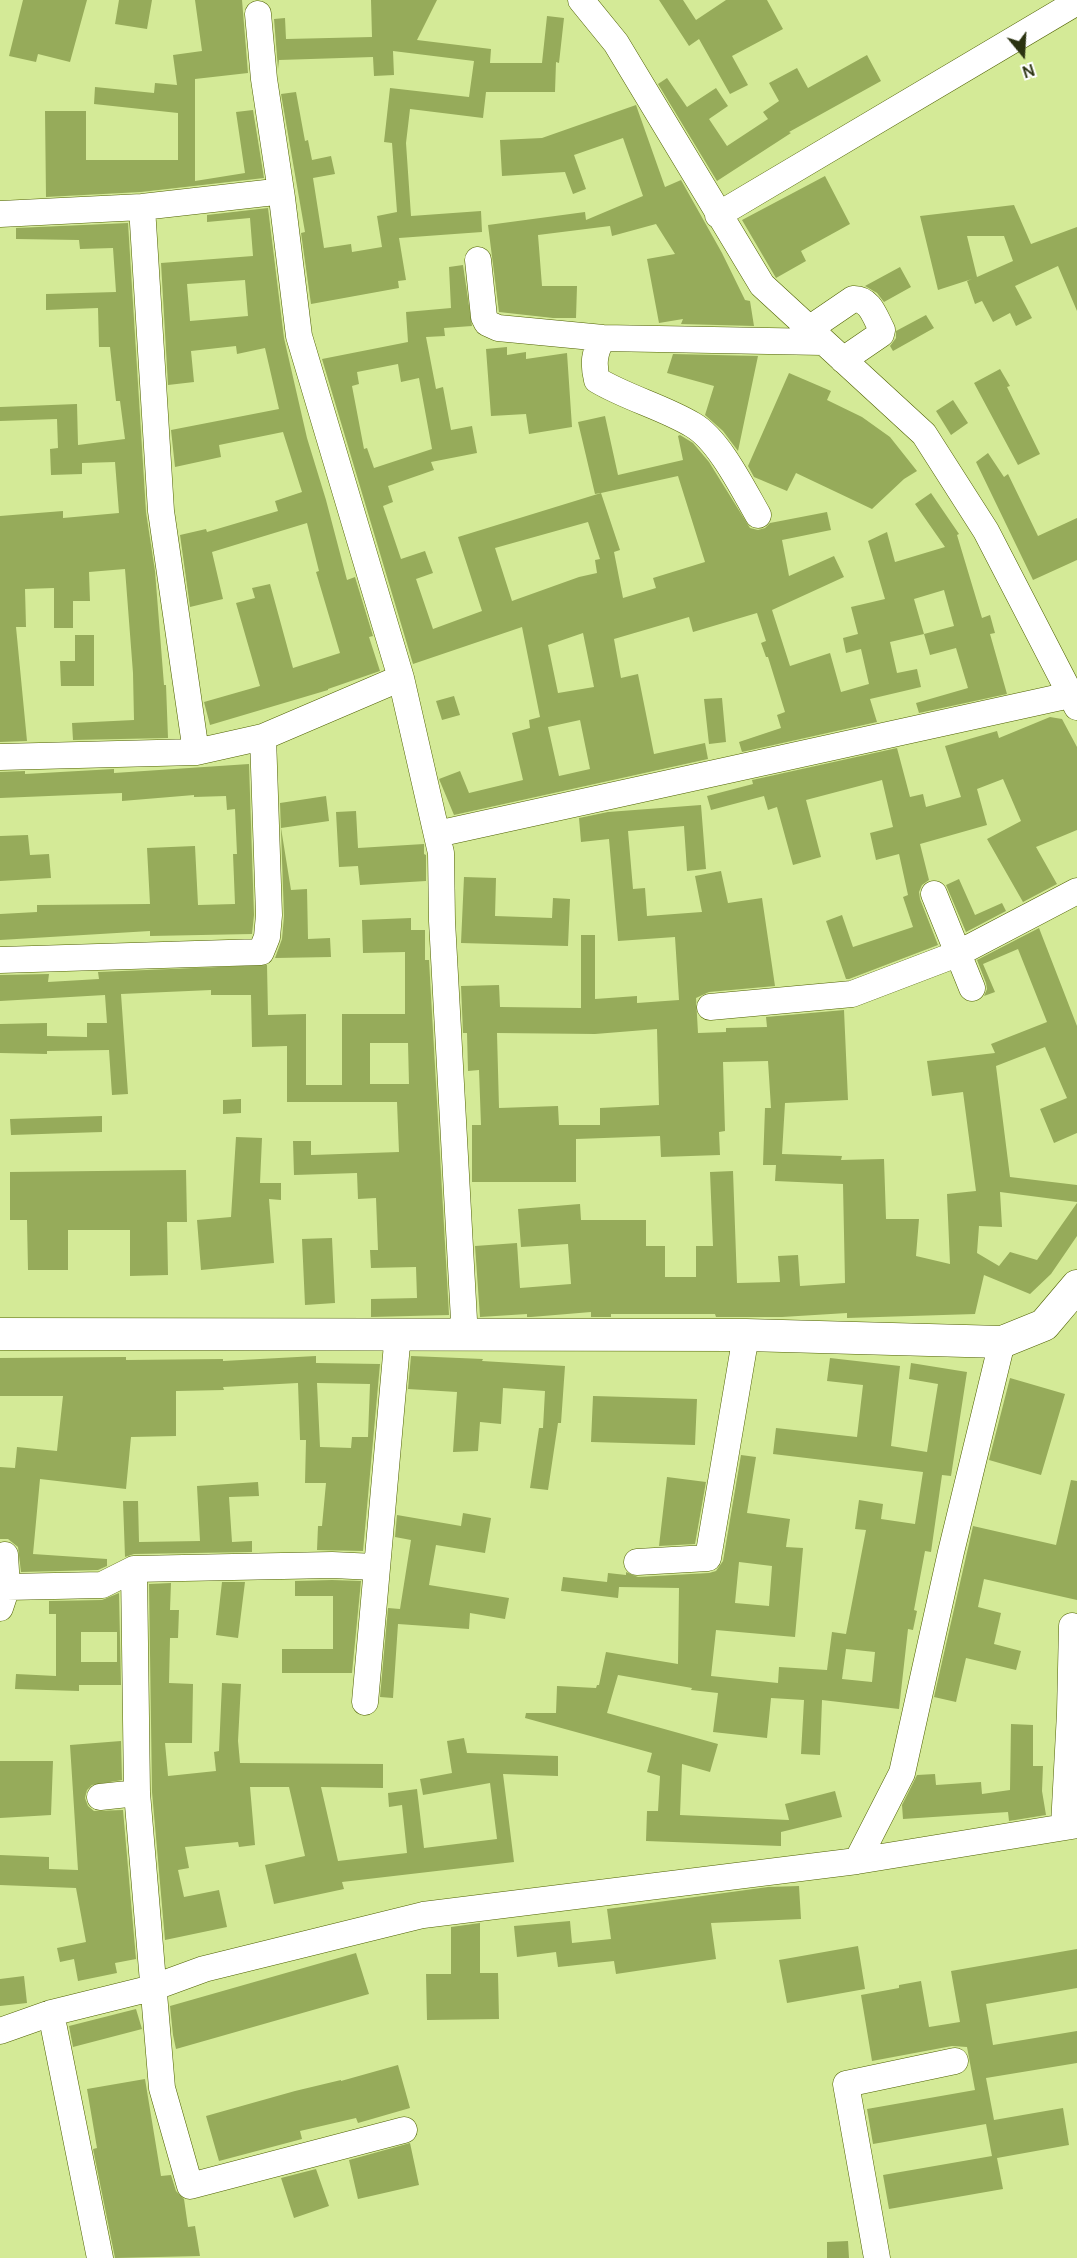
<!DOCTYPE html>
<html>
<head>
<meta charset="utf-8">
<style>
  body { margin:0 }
  #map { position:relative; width:1077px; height:2258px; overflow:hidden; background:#d4ea97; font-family:Manrope,sans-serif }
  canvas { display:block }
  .north { position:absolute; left:993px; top:24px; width:60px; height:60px; -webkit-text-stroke:4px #fff; paint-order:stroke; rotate:162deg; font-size:16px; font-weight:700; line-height:24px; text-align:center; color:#2b3311 }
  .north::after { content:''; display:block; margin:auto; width:21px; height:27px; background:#2b3311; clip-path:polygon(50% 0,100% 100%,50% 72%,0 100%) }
</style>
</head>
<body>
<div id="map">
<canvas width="1077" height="2258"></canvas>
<div class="north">N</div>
</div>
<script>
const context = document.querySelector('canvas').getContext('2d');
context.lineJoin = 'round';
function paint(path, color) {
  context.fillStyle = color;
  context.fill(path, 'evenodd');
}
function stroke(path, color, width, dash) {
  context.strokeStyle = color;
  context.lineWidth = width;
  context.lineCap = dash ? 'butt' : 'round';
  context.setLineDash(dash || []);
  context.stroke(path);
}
paint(new Path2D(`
  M23,0h64l-17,62 -32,-8 -2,8 -27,-6z
  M119,0h33l-5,29 -32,-5z
  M195,0h47l6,73 -53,6v102l50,-8 -9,-61 17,-2 11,68 -123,14 -95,5 -1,-86h41v49h92v-47l-84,-9 1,-17 59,6 1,-10 22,2 -4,-30 29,-4z
  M371,0h66l-20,40 74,9 -1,14h52l5,-47 17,2 -5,45 -3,-1 -1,30h-69l-3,26 -73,-9 -4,34 5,73 70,-5 1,21 -83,6 7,42 -8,1 1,7 -88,16 -10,-71 4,-1 -24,-138 15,-2 9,49 3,-1 4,20 19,-4 4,18 -22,4 11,70 27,-4 1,8 30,-5 -5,-31 20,-4 -5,-69 -8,-1 6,-54 79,9 5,-36 -81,-10 1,24 -20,1 -1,-19 -94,3 -1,9 -4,-50 11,-1 1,21 86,-2z
  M659,0h24l13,20 30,-20h41l16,29 -51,27 16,29 -18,9 -31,-55 -10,7z
  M867,55l14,26 -92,51 2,1 -74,48 -59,-97 9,-6 20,29 29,-19 12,18 -19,13 18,27 41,-27 -5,-7 16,-11 -10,-18 28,-15 11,20z
  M636,105l29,82 16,-7 41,73 23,47 5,1 4,25 -73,-2 2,-5 -24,4 -12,-64 28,-5 -19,-30 -44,12 -2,-10 -72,9 4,51h35l-1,32h-23l-54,-6 -11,-87 97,-13 1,8 57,-24 -20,-58 -49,17 12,34 -13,5 -8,-22 -63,4 -2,-36 42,-2z
  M825,176l25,48 -49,27 5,10 -30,17 -34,-58z
  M1014,205l17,39 46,-17v84l-19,-45 -43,20 17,32 -16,8 -6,-13 -17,9 -11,-21 -7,3 -8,-23 5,-2 -34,11 -18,-74zM967,236h37l9,25 -36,16z
  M268,208l16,130 23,100 19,62 21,80 8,-3 18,59 -4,1 11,34 -52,18v1l-118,35 -6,-23 56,-16 -24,-83 19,-5 -3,-10 18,-4 23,84 47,-15 -24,-81 3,-1 -12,-48 -95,29 11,47 -33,8 -10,-72 26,-6 1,3 71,-21 -3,-10 27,-9 -19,-60 -64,13 2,12 -46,10 -4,-37 108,-21 -14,-61 -28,6 -1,-8 -45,5 3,31 -26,3 -7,-122 92,-7 -3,-38 -43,4v-7zM245,280l3,36 -58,5 -3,-37z
  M128,223l18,289 9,59 9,114h2l2,53 -95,2 -1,-17 62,-3 -1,-47 -8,-104 -36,3 1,29h-17v27h-19v-40l-29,1 1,38h-10l11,114 -27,1v-226l63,-5v7l56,-5 -4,-51 -33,1v11l-31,1 -1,-26 8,-1 -1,-29 -57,2v-14l77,-3 1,41 47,-6 -5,-38h-4l-6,-54h-11l-1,-39 -52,2v-16l70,-2 -3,-44 -33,1 -1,-9 -63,-1v-11z
  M463,265l9,61 -28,2 1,8 -19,1 10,52 7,-2 8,43 21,-4 5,27 -46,9 3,8 -46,16 5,16 -10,4 18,53 24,-8 8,22 -17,6 17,50 49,-18 -24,-74 143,-44 -6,1 -17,-72 27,-6 13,59 65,-15 -5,-24 2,-1 13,8 16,19 41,66 8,2 7,-2 5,-5 57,-11 4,18 -49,10 7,36 45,-20 10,21 -72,33 18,56 40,-13 11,39 28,-8 -8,-35 -15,4 -3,-15 15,-4 -7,-27 34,-8 -17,-58 19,-9 8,30 50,-15 -30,-43 16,-11 28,41 -2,1 25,83 8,-3 5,18 -5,1 17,60 -88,19 -3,-10 52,-15 -12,-40 -26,7 -6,-21 -34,8 7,31 20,-4 4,18 -51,12 7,23 -135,30 -3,-10 42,-14 -4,-13 8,-3 -17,-55h-2l-5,-14 5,-2 -9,-28 -64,19 -4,-15 -75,22 7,39 17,-4 16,80 51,-11 3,16 -254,56 -15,-36 21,-8 9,22 54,-13 -11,-47 18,-5 -1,-8 11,-3 -18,-90 -109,37 -91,-305 86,-17 -2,-30 45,-4 -2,-41zM398,364l3,18 18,-4 13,71 -58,19 -7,-20 -3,1 -12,-63 7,-2 -2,-12zM678,476l27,86 -52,16 3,10 -33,10 -9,-46 6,-2 -19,-57zM588,522l12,37 -5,1 2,13 -18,4 -67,24 -17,-53zM944,590l10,36 -30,8 -10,-35zM583,633l11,54 -36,6 -10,-48zM580,720l10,49 -31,7 -11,-49z
  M900,267l11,20 -27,15 -7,-9 -12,-7z
  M926,315l8,13 -41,23 -3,-5 6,-8v-7z
  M507,347v8l19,-3v7l41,-6 5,74 -43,7 -3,-20 -35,2 -5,-67z
  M673,354l85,2 -20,95 -15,-20 -18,-16 9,-29 -47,-13z
  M1000,369l10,17 -3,1 33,67 -22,11 -44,-82z
  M789,373l42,18 -4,9 35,17 28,20 27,34 -13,8 -32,30 -76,-36 -9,18 -33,-14 -6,-11z
  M953,400l15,23 -17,12 -15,-24z
  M988,453l16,24 4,-3 30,62 39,-18v42l-44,20 -57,-118z
  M75,635h19v51h-33l-1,-25h15z
  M454,696l6,19 -18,5 -6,-19z
  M722,698l4,44 -17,2 -5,-45z
  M1050,717l12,2 15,28v83l-41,17 21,37 -34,18 -36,-63 34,-18 -18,-42 -26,10 10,36 -67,19 9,36 -7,5 -3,7 1,7 18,46 -89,34h-3l-20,-58 16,-6 11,32 60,-20 -10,-30 5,-2 -9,-41 -23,6 -6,-27 23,-6 -11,-47 -76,20 15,57 -28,8 -16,-58 -9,3 -4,-14 -53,14 -4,-14 46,-12 -1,-4 145,-32 13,49 13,-3 3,13 35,-10 -16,-51 52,-15 2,7z
  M249,764l5,151 -2,19 -102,2v-5l-150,9v-26l37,-2v-7l113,-1 -3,-56 48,-2 3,59 37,-1 -2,-50h4l-2,-45 -8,1 -1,-14 -32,1v-2l-72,6v-8l-122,5v-26l25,-1v3l89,-5v4z
  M326,796l3,25 -48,7 10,62 16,-1 1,50 22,-1 1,19 -56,1 7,-19 2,-23 -4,-113z
  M701,805l5,64 -19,2 -3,-45 -56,5 5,58 12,-1 2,28 55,-4 -7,-36 26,-5 7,32 34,-5 13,88 -66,6 -13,6 2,35 28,-1v-4l41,-1 -1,-10 78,-7 4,90 -63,3 -3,51 60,2 -1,4 43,-1 2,60h33l-3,37 34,8 -3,-70 29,-3 -13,-99 -31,4 -5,-35 68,-8 -4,-9 56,-22 -29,-73 -35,15 12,28 -11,4 3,-7 -1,-6 -9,-23 62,-32 38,98v107l-23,10 -14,-34 27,-11 -22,-51 -49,19 14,111 67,8v17l-77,-10 2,35 -23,-1 -2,27 22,13 11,-14 27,8 40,-57v33l-26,38 -21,20 -46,-19 -9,39 -128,4v-5l-65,4h-66l-1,-3h-104v3h-20v-5l-60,5h-4v-3l-47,3 -5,-71 42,-3 3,45 51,-4 -3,-40 -47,3 -3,-38 62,-5 1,16h65v26h19v31h31v-31h17l-3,-74 23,-1 4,112 43,-1 -2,-26 20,-1 2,31 45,-3 -2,-99 -68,-3 1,-16h-13l2,-57h6l-3,-47 -45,1 2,69 -6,1 1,23 -59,2 -1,-21 -84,3v43h-104v-57h9l-2,-55 -11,1 -1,-38h-4l-2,-47 38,-1 1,22 81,1v-73h14v64l42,-3v7l42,-3 -4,-63 -57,4 -9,-102 -28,3 -2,-24 29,-6zM657,1029l2,76 -59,3v17h-41l-1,-19 -59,2 -2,-75 98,1z
  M356,811l2,37 66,-4v10l2,1v26l-66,4 -2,-19 -19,1 -3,-55z
  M28,835l2,20 19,-1 2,24 -51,3v-45z
  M464,877l32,1 -1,38 57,2 1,-20 17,1 -2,47 -107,-3z
  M959,879l16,36 27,-12 4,8 -40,21 -20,-47z
  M411,918v12h14v30h4l20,355 -78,2v-18l46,-1 -1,-31 -45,1 -1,-18h8l-2,-52 -18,1 -1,-26 -63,2 -1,-34h18v14l88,-3 -2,-50h-110v-56l-35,1 -1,-52h-40v-5l-90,4 7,100 -16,1 -3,-45 -62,1v3l-47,-1v-29l47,-1v13l40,1v-14h20l-2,-28 -105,6v-26l49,-1 -1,8 51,-3 -1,-7 169,-7 1,50 38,-1v71h36v-71h63v-62l-42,1 -1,-33zM370,1043h38l1,41h-39z
  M241,1099v14l-18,1v-14z
  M102,1116v16l-91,3 -1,-16z
  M236,1137l26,1 -2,45h21v17l-12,-1 5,64 -73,7 -4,-50 34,-3z
  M186,1170l1,52h-20l1,53 -38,1v-46h-62v40h-40l-1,-50h-17v-48z
  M332,1238l3,65 -30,2 -3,-66z
  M316,1356v7l64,1 -17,187 -46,-1 1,-24h4l4,-43h-21l1,-43h-6l-2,-57 -75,4 1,3 -48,1v45l-45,1 -5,52 -86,-10 -7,75 74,5v7l-9,4 -77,2 -3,-25 -10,-8h-8v-72l15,1 2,-21 40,4 6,-55h-63v-38l126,-1v3l97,-1v2zM317,1383l53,1 -2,53h-16l-1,11 -31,-1z
  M411,1356l72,3 -1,2 83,5 -4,57h-3l-10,67 -18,-2 9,-60h4l2,-37 -42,-3 -2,36 -21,-2 -2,29 -25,1 4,-60 -49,-3z
  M830,1358l70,8 -9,80 36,6 11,-68 -29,-5 2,-16 56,9 -16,104 -9,-1 -11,77 -6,-1 -11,59 3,1 -4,19 -5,-1 -9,80 -77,-9 -2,55 -19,-1 3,-54 -33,-2 -4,40 -54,-6 5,-39 -27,-3 1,-2 -74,-13 -11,38 111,31 -8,28 -28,-8 -2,51 109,5 -4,-16 50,-13 7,26 -61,15v14l-135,-5 1,-30h11l2,-35 -13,-4 5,-19 -127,-35 1,-5h30l1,-27 39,2 1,-3h2l7,-33 72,12 1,-76 -60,-1 -1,11 -57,-7 2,-14 44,5 1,-9 18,2v-3l12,5 71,-4 7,-2 7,-10 18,-106 15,2 -9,56 43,6 -4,28 17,1 -8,89 -79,-7 -5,46 67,7 1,-16 48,3 5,-38 14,2 20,-104 -11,-1 4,-29 24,4 -2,15 34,5 8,-52 -150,-18 3,-26 81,9 6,-52 -36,-4zM739,1562l33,4 -3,40 -34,-3zM846,1649l29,3 -3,30 -30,-3z
  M1010,1378l55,16 -24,81 -52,-15z
  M593,1396l104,3 -2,46 -104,-3z
  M667,1477l39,5 -11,62 -36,2z
  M1071,1480l6,1v119l-93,-21 -6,28 23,6 -7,31 27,7 -5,19 -50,-12 -10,44 -22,-5 39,-171 83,19z
  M258,1482l1,14 -30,1 3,45 20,-1v11l-118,2 -9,3 -2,-56h15l1,41 61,-1 -3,-55z
  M463,1513l28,5 -6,35 -49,-8 -7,40 80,13 -4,21 -35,-6 -1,16 -71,-5 -5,74 -13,-1 8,-89 12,1 11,-69 -16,-3 2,-22 64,11z
  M332,1580l29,1 -9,92h-70v-24h51v-53h-38v-15z
  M222,1582h23l-7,56 -22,-3z
  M171,1583l-1,27h9l-1,28h-8l-1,45 24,1 -1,59h-27l3,33 48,-5 -2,-19 5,-1 3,-68 19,1 -3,57 2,22 143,1v24l-62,-1 17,74 69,-8 -5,-48 -13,2 -1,-14 29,-4 7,59 73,-9 -7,-56 -67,12 -3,-16 32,-6 -5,-32 17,-3 3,15 91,3v20l-55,-2 11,88 -172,20 2,7 -70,15 -9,-39 40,-9 -16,-69h-39l5,58 -16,2 -1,-5 -53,5 4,21 -11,2 6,27 35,-7 8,37 -62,13 -13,-148 -3,-208z
  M119,1593l2,92h-42v6l-64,-2 1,-15 40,2v-62h-7v-13l53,-1zM81,1632h36v30h-36z
  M1011,1724l22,1v41h10l-1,25 4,24 -37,6 -1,-9 -105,7 -1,-14 15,-30 18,-1 1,11 45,-3 1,12 28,-4z
  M121,1741l1,39 -30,5 -5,5 -2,8 3,8 6,5 29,-1 13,149 -21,4 2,10 -39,8 -4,-22 -14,3 -3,-14 29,-6 -10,-54 -76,-3v-30l49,2v12l29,1 -8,-125z
  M0,1761h53l-2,54 -51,3z
  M799,1886l2,33 -90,4 5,36 -100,15 -2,-13 -56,6 -2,-15 -39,5 -3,-31 56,-5 2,22 39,-4 -4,-30 161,-22z
  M480,1923v50h18l1,46 -72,1 -1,-46h25v-47z
  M858,1946l7,43 -78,14 -8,-43z
  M1077,1949v39l-91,16 7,41 84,-14v32l-91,15 8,42 69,-12 6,37 -72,13 6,31 -114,20 -6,-34 109,-19 -6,-32 -113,20 -6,-35 108,-19 -8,-43 -15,-1 -80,15 -11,-66 38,-7v-3l22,-4 8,46 31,-5 -9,-51z
  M356,1953l13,41 -193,55 -3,-14 -3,-29z
  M24,1976l3,27 -27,3v-27z
  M136,2009l6,20 -69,18 -4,-21z
  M398,2065l12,43 -52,15 -2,-5 -56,13 2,8 -83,22 -13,-45 89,-25 46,-11v1z
  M145,2079l16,97 10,-1 5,16 8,8 4,28 7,-1 5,30 -85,2 -22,-109 4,-1 -10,-59z
  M410,2143l9,42 -61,14 -9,-39z
  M316,2169l13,37 -35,12 -13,-40z
  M848,2241l1,17h-22v-16z`), '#96ab5a');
const minor = new Path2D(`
  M581,0l35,43 146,242 162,149 62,97 91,176
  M258,14l6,65 18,119 17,138 102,342 40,175 1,68 22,399 -6,15
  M142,207l19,304 35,241
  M0,214l142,-7 133,-15 7,6
  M718,215l359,-213
  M478,260l6,57 3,6 11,5 105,10 220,4
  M809,329l44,-30c17,-1 22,18 29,31l-1,4 -38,26
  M603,338c-9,14 -10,26 -6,42 30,18 66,27 96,45 26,15 50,64 65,90
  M0,757l196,-5 67,-15 138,-59
  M437,834l633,-139
  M934,894l38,94
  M0,960l261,-8 6,-15 2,-22 -6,-178
  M710,1007l142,-13 105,-40 120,-63
  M5,1555l2,32
  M637,1562l71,-4 38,-223
  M0,1608l7,-21 95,-2 32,-16
  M365,1702l33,-369
  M137,1793l-3,-224 198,-4 43,2
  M100,1797l37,-4 25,295 28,98 214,-56
  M1064,1826l6,-113 2,-87
  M857,1861l45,-88 49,-221 51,-210
  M51,2013l49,245
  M0,2031l51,-18 101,-25 52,-19 219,-54 434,-54 220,-36
  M877,2258l-31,-174 109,-23`);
const major = new Path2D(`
  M0,1334l746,1 256,7 42,-17 33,-39`);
stroke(minor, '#4f6002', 27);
stroke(major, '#4f6002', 33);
stroke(minor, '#fff', 26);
stroke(major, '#fff', 32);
</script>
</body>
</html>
